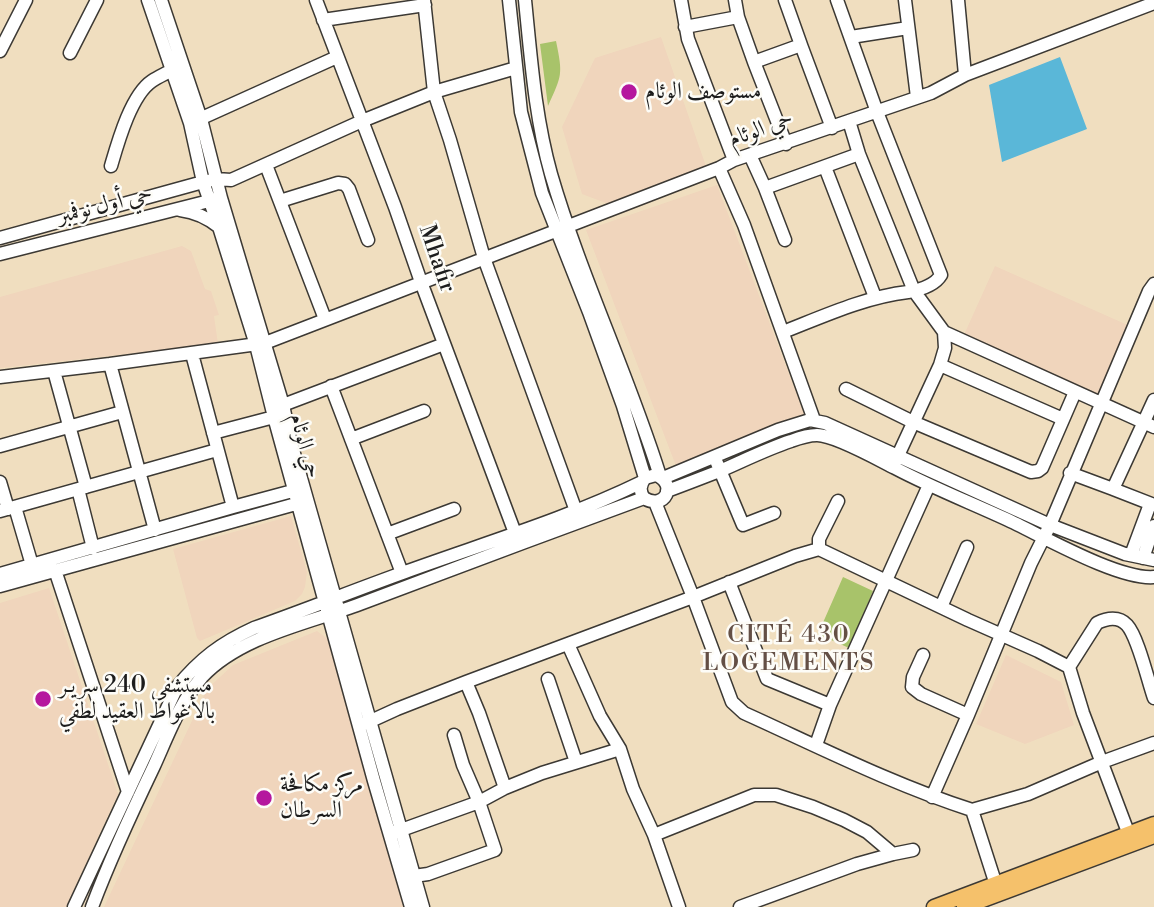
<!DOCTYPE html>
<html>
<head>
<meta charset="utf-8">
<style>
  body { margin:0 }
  canvas { display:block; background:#f0debf }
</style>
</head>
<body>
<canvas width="1154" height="907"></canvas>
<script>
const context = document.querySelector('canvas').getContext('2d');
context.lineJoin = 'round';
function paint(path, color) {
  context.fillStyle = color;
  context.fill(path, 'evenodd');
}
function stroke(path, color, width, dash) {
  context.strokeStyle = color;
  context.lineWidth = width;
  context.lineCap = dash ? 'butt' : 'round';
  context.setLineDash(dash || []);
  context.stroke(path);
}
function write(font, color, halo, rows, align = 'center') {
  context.font = font + ' "Libre Bodoni",Amiri,serif';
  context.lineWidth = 5;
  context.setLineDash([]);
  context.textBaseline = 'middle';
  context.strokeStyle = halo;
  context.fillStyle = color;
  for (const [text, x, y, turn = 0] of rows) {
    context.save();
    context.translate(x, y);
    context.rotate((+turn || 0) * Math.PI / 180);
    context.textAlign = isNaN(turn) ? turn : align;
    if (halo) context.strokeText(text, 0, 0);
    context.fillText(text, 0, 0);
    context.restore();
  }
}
paint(new Path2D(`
  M661,37l46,132 -96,36 -29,-11 -20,-67 33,-69z
  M717,185l88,231 -129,50 -90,-236z
  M182,246l9,5 14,38 6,2 8,24 -5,1 4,28 -218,24v-71z
  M995,266l137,61 -31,71 -138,-61z
  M291,516l16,56 -2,15 -3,7 -7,7 -95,40 -3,-3 -24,-89z
  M49,588l69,206 -52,113h-66v-304z
  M317,631l12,9 76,267h-301l103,-218 26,-24z
  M1006,655l55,27 13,43 -49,19 -49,-20z`), '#f0d5bc');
paint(new Path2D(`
  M556,41c7,34 6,34 -8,65l-8,-62z
  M843,577l30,14 -24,57 -31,-14z`), '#a8c36a');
paint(new Path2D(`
  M1060,57l27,72 -85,33 -13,-77z`), '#5ab7d8');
const minor = new Path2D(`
  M148,0l42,123 13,59 16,45 37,118 18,72 100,364 37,126
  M161,0l40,119 20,79 62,207 8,38 132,464
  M316,0l79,207 26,75 94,251
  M424,0l10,92 16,48 34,118 92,253
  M509,0l12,112 21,81 47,119 34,94 22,72
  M525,0c6,59 10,117 26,174 30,103 77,200 109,302
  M681,0l7,39 46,121
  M735,0l3,17 16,45
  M785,0l16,45 -47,17 32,82
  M905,0l12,97
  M323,20l102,-15
  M685,27l53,-10
  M851,37l57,-9
  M801,45l31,83
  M0,51l26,-51
  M70,53l27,-53
  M965,75l189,-72
  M849,121l10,33 55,137 30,41 210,95
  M193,122l144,-65
  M750,155l15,33 94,-34
  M266,165l59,154
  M111,166c7,-24 20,-71 41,-85 6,-4 13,-7 20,-11
  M825,167l50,130
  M719,168l25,57 70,195
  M765,188l20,52
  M280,201l58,-18 7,1 4,5 19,51
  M180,210c15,2 27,7 39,17
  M0,238l203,-56 13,-3 15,1 131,-59 72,-29 82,-24
  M0,254l217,-55
  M783,332c41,-16 82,-35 125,-40 11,-2 27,-7 33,-17l-64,-163 -40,-112
  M192,354l41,153
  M940,365l123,54
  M54,371l32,116
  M0,377l110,-13
  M331,386l71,187
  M846,389l67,33 118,50 7,-1 4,-3 33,-76
  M283,405l161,-61
  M213,433l61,-16
  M351,439l73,-28
  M0,446l122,-34
  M895,462l45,-97 5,-17 -1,-16
  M717,463l26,62 31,-12
  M1070,473l43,16 41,-89
  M663,478l115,-48 32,-10 15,3 225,102 75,29 29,6
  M0,482l8,27
  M78,489l15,59
  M1113,489l41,16
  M667,491c19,-7 37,-14 55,-21 23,-10 45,-21 69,-29 8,-3 17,-6 26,-6 18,0 60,24 78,33 36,19 74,34 111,51 35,16 112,61 148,58
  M838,501l-19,38v10l149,71 70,31 31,16 14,46 48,127
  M655,502l38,95 39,105 12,11c75,34 150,72 228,97l26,81
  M15,507l17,58
  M0,511l217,-61
  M155,530l-45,-166 155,-21 454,-175 15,-8 197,-67 34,-18 -7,-75
  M387,534l67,-25
  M1131,555l19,-51
  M1143,558l11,-32
  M55,570l73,222
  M0,574l233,-67 67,-18
  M729,582l38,97 63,26
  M0,586l303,-84
  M941,607l26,-60
  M568,644l32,72 20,33 13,40 21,46 25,72
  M923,655l-10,22 -1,10 9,7 47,21
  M1069,667l28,-44c10,-5 22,-7 30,2 11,12 21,56 27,73
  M548,679l28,83
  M466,682l13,31 26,75
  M362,725l35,-16 69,-27 227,-85 102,-41 24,-7
  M816,745l14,-40 99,-220
  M932,797l36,-82 63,-152 19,-38 99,-234 5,-7
  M972,810l56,-16 74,-32 52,-19
  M393,833l86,-31 26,-14 37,-15 78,-24
  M654,835l100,-40h22l37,12 31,13 23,12 26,22
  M407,877l21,-3 67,-24 -16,-48 -16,-37 -9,-30
  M74,907l103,-220c23,-28 44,-44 77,-59 51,-18 101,-38 151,-56 80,-29 161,-53 237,-90
  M92,907c18,-48 40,-95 62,-141 14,-31 26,-64 48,-89 38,-41 107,-54 158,-73 95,-36 189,-71 284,-106 21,13 34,-14 12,-23l-11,3c-5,7 -6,13 -1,20
  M740,907l117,-43 36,-10 20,-4`);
const major = new Path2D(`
  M934,907l220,-83
  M964,907l190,-71`);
stroke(minor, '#3c3934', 15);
stroke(major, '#3c3934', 17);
stroke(minor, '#fff', 12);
stroke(major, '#f5c16b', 14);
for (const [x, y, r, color] of [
  [629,92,9,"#b5179e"],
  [43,699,9,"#b5179e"],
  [264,798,9,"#b5179e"]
]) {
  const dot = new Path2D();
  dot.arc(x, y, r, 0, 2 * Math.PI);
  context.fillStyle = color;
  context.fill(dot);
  stroke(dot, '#fdfcf7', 2.5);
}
write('23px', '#1c1c1c', '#fdfcf7', [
  ["مستوصف الوئام",645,92],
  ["مستشفى 240 سريـر",59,686],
  ["بالأغواط العقيد لطفي",59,712],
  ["مركز مكافحة",280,785],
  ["السرطان",280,811]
], 'left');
write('23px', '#1c1c1c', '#fdfcf7', [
  ["حي الوئام",761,130,-20],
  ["حي أول نوفمبر",105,206,-14],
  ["Mhafir",436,259,71],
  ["حي الوئام",304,446,75]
]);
context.letterSpacing = '2px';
write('24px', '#644f45', '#fdfcf7', [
  ["CITÉ 430",789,636],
  ["LOGEMENTS",789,664]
]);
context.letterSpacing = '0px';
</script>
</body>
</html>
